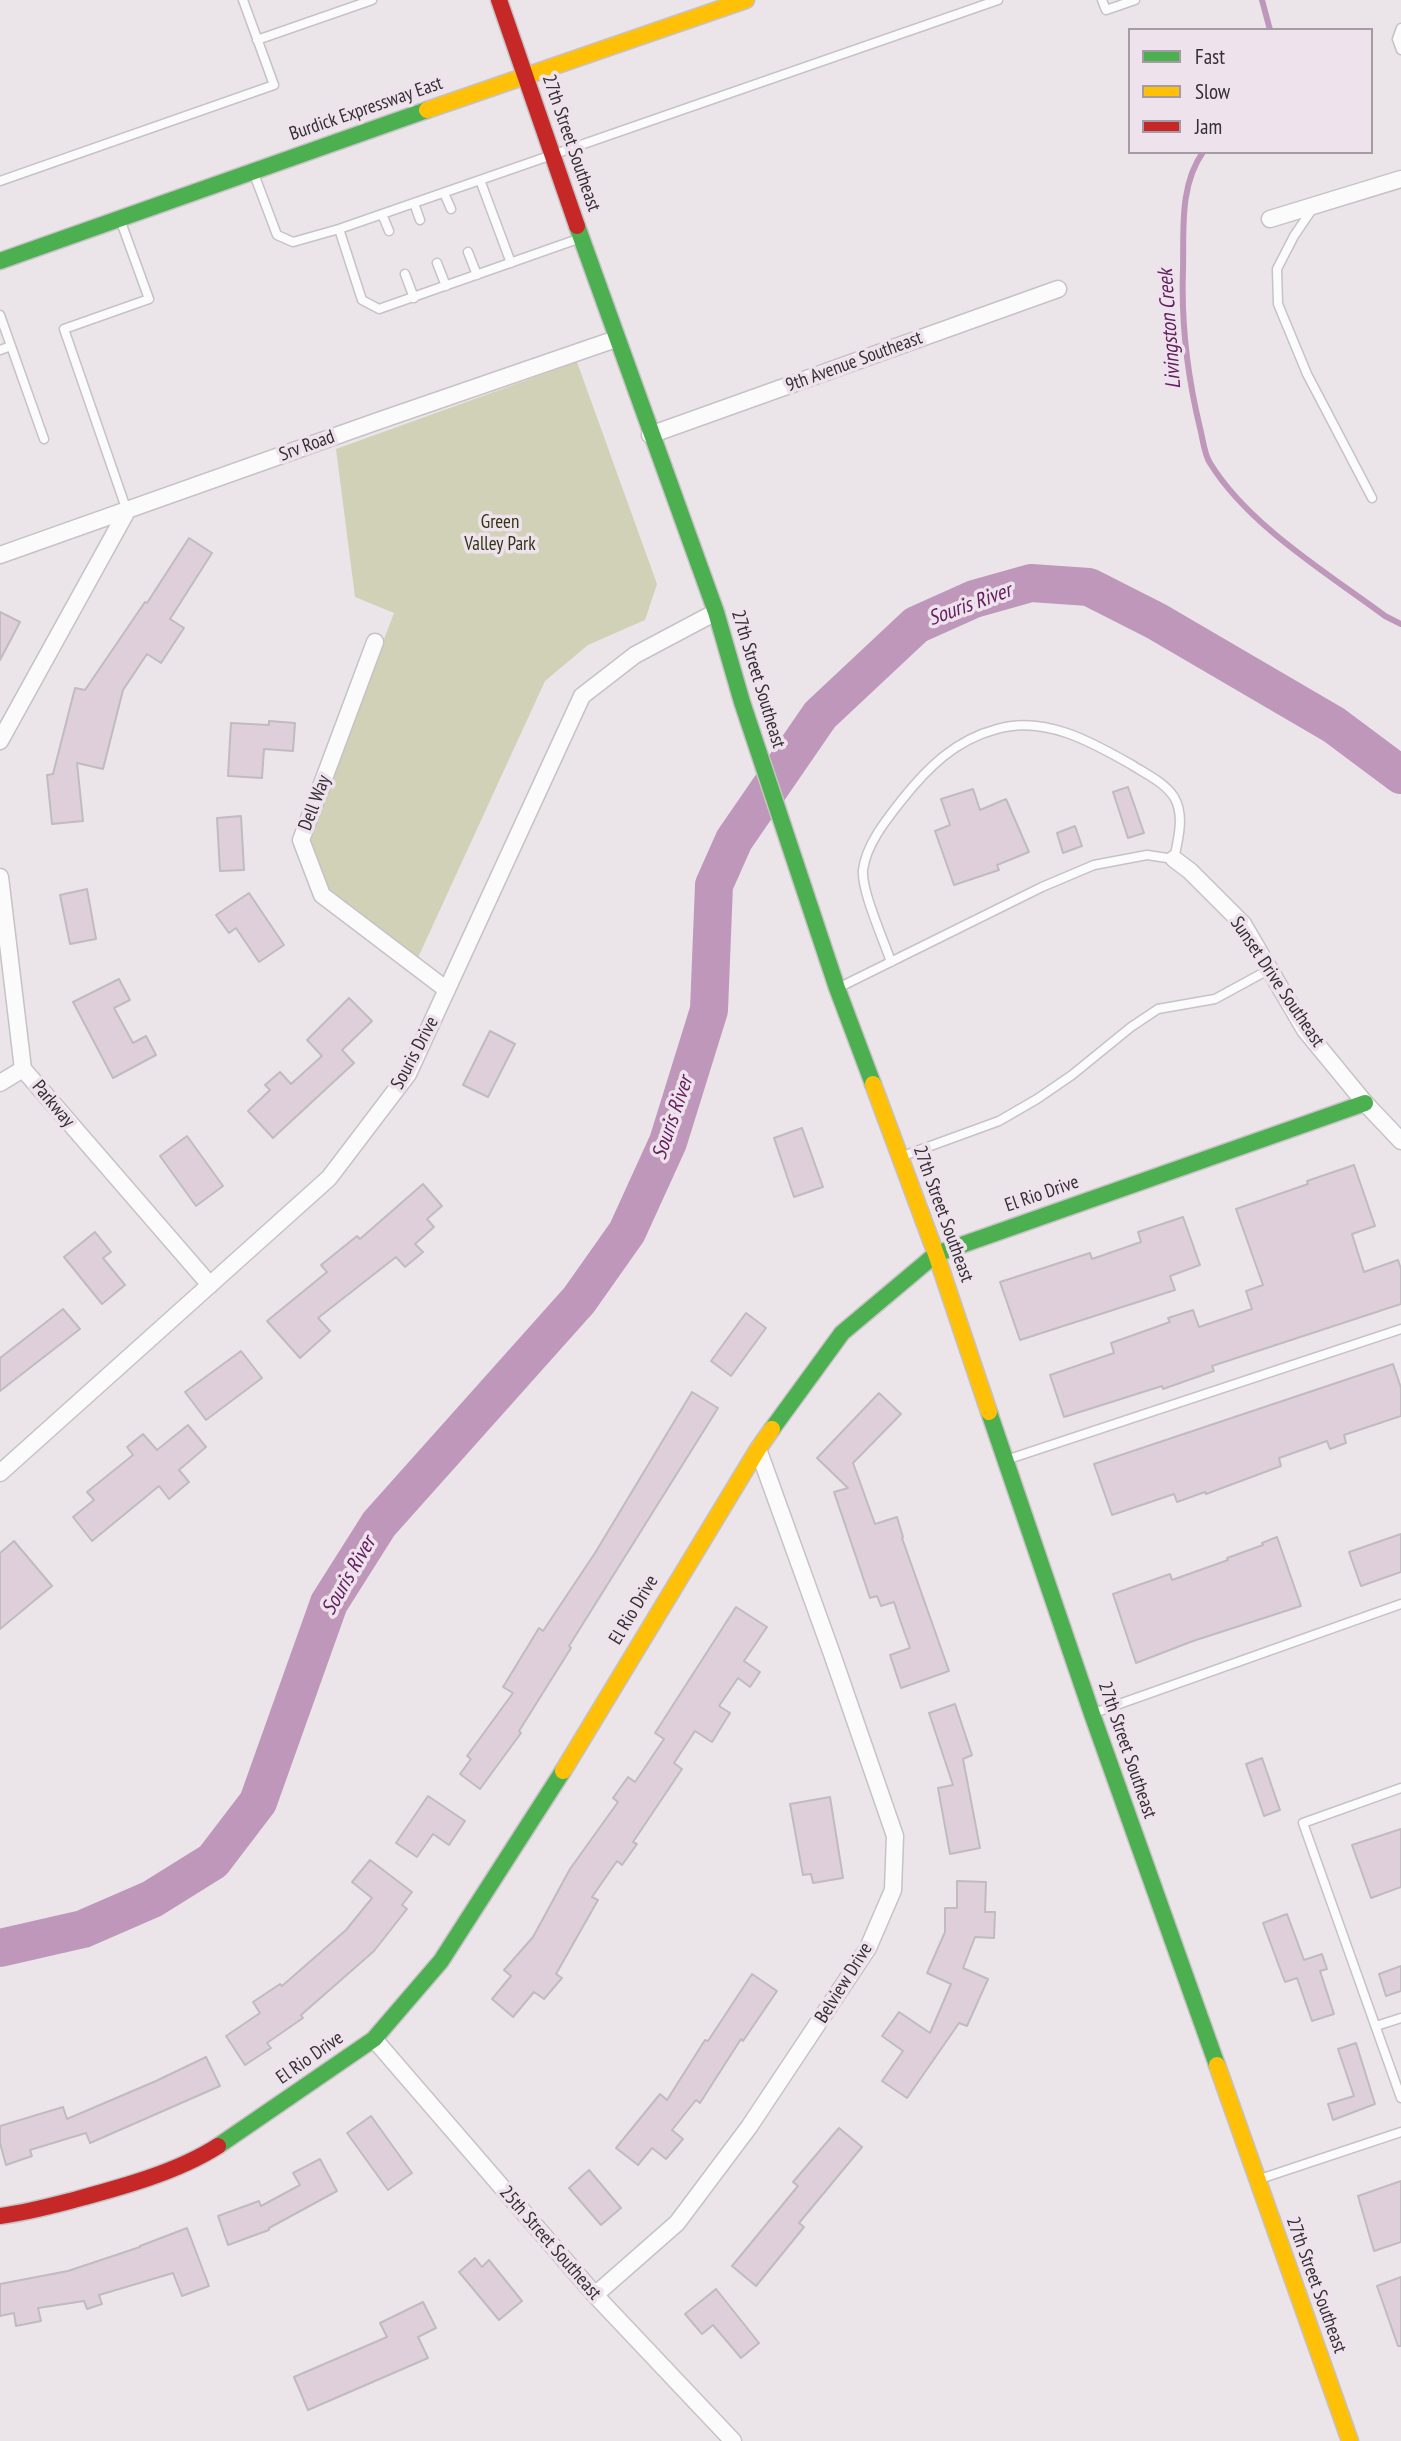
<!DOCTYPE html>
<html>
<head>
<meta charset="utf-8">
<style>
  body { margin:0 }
  #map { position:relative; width:1401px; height:2441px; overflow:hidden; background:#ebe5ea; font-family:"PT Sans Narrow",sans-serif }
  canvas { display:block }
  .legend { position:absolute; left:1128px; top:28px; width:245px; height:126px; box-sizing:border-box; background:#eee2ec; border:2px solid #a49ba3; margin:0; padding:9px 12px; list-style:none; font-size:21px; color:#353035 }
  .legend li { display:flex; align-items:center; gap:14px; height:35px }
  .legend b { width:35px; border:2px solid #a49ba3 }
</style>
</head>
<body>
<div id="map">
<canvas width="1401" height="2441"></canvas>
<ul class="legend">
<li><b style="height:9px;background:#4caf50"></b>Fast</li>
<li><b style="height:9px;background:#ffc107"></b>Slow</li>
<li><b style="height:9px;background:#c62828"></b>Jam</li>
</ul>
</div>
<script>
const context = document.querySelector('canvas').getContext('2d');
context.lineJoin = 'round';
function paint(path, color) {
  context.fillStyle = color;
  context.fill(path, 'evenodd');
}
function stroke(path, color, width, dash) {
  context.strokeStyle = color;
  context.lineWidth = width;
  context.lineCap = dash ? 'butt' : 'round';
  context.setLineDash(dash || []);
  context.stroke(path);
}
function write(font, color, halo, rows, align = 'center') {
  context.font = font + ' "PT Sans Narrow",sans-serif';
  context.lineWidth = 7;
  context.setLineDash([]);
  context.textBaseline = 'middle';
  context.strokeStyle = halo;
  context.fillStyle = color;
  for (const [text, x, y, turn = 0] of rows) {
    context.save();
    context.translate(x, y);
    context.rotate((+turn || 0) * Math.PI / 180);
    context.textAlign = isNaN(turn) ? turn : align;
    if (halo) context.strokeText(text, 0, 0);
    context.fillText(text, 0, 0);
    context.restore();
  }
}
paint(new Path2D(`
  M577,362l80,222 -12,36 -57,25 -43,36 -129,281 -90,-67 -19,-54 87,-228 -39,-16 -19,-148z`), '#d1d1b8');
stroke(new Path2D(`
  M1262,0l8,30
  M1203,152c-24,34 -19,79 -20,118 -2,55 4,104 17,158 3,11 4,26 10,35 38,62 117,110 175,153l16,8`), '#bf97ba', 6);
stroke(new Path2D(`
  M0,1948l83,-19 69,-30 61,-38 45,-59 71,-199 50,-79 200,-224 48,-68 41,-90 41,-132 5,-125 20,-45 86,-125 96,-90 58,-26 57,-16 58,4 67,34 178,104 67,50`), '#bf97ba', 38);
const building = new Path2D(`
  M189,538l23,15 -42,66 14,9 -23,35 -14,-9 -24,36 -20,79 -26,-6 6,58 -31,3 -5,-49 6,-1 22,-86 10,2 60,-88 2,1z
  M0,612l20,10 -20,38z
  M269,721l26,2 -2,28 -29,-2 -2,29 -34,-2 3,-53 38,2z
  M1128,787l16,46 -16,5 -15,-46z
  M973,789l7,21 26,-11 23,53 -32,13 2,5 -45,15 -19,-54 15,-6 -9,-26z
  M241,816l3,54 -24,1 -3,-53z
  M1075,826l7,20 -19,7 -6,-20z
  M87,889l9,50 -26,5 -10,-49z
  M249,893l35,52 -25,17 -23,-34 -7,5 -13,-18z
  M119,979l11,21 -16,8 19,35 13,-7 10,19 -43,23 -40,-76z
  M349,998l23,23 -30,29 12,13 -81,75 -25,-27 22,-21 -5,-5 15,-13 11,12 31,-28 -15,-16z
  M490,1031l25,13 -27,53 -25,-12z
  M802,1128l21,59 -29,10 -20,-59z
  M187,1136l36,50 -27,20 -36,-50z
  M1354,1165l21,61 -23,8 12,38 34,-12 3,9v35l-189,62 2,5 -51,18 -1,-3 -98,31 -14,-42 64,-22 -3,-10 59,-21 -2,-4 25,-8 6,17 53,-18 -6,-18 17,-6 -27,-76 72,-25 -1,-3z
  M423,1184l19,22 -15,13 7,8 -19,17 8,8 -18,15 -9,-10 -78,61 12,13 -30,27 -33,-37 60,-49 -6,-7 36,-29 3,3z
  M1183,1217l17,48 -30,11 5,14 -155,50 -20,-58 90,-29 2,6 49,-17 -3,-10z
  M95,1232l16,20 -8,6 22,27 -23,19 -38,-47z
  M63,1309l17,20 -80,62v-33z
  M746,1313l20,15 -35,48 -20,-15z
  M241,1351l21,27 -56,42 -21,-28z
  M1393,1364l8,24v28l-57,19 2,8 -16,6 -3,-8 -48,17 2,8 -75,28 -1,-2 -28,10 -3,-8 -62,21 -18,-51z
  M692,1392l26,16 -149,238 2,2 -52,83 2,2 -41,56 -20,-15 11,-15 -4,-3 46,-63 -10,-6 36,-59 4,3 52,-78z
  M879,1393l22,21 -48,49 22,61 22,-7 6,20 -1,1 47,133 -48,17 -11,-33 20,-7 -9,-25 -7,-21 -13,4 -4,-10 -7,2 -36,-106 14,-4 -31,-30z
  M188,1425l18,22 -27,23 10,12 -20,17 -10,-13 -67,55 -19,-24 21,-17 -7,-8 46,-37 -6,-8 16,-13 14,16z
  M1401,1534v38l-40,14 -12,-34z
  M1277,1537l24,69 -108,35 -57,22 -23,-69 57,-20 2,6 56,-20 -1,-2 36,-13 -1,-2z
  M14,1541l38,45 -52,43v-76z
  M736,1607l31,20 -23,34 16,11 -10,15 -12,-9 -19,28 11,7 -18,29 -17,-11 -21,32 8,6 -49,73 4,2 -15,21 -5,-4 -25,36 6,3 -42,74 6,4 -18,21 -10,-7 -21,25 -21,-18 19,-23 -7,-6 29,-33 37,-68 48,-67 -5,-4 15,-21 7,5 29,-43 -9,-6z
  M955,1704l17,51 -9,4 17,89 -30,6 -12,-66 15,-3 -24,-72z
  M1262,1758l18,52 -16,6 -18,-52z
  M428,1796l37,25 -16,24 -16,-11 -16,23 -21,-14z
  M830,1797l13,81 -30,5 -2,-9 -8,1 -13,-71z
  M1401,1829v58l-30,11 -19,-53z
  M370,1860l42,32 -10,13 5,4 -33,42 -73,64 2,3 -36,25 4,5 -26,17 -19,-29 34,-23 -7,-11 27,-18 2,2 64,-56 26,-32 -20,-16z
  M957,1881l29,1 -1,30h10l-1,26 -19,-1 -12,31 25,11 -21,47 -8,-3 -52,75 -25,-17 21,-30 -21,-15 17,-24 31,21 21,-49 -24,-11 18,-41v-24h12z
  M1287,1914l17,46 18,-6 5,15 -7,2 14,43 -22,7 -15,-43 -12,4 -22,-59z
  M1401,1966v25l-15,5 -7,-22z
  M752,1974l25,17 -34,50 -2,-2 -41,64 -4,-3 -24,30 11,9 -17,20 -14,-11 -14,17 -22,-17 44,-54 7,6 38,-60 3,1z
  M1356,2043l19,61 -42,16 -5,-16 26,-8 -16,-47z
  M206,2057l14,29 -130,57 -4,-10 -56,17 2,6 -26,9 -6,-22v-17l63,-19 4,12 89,-38z
  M371,2116l41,57 -24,17 -41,-57z
  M839,2128l23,19 -63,76 5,4 -48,59 -24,-20 66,-80 -5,-4z
  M320,2159l17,32 -68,37v2l-41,15 -10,-29 41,-15 2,5 39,-21 -7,-12z
  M589,2170l32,38 -20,17 -32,-37z
  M1401,2181v61l-27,9 -16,-55z
  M187,2228l22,58 -27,10 -9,-23 -74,22 3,9 -15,5 -3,-8 -46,7 3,13 -25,5 -2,-13 -14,3v-32l68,-13 72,-24v-1z
  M475,2258l7,9 7,-7 33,41 -23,19 -40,-48z
  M1401,2277v69h-3l-21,-60z
  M716,2289l43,54 -18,15 -28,-33 -11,9 -17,-20z
  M423,2302l13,26 -18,9 10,21 -120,52 -14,-33 93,-40 -7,-14z`);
paint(building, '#decfdb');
stroke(building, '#c0bbbf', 2);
const lane = new Path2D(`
  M1102,0l4,10 29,-10
  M1401,28l-4,11 4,11
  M257,40l115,-40
  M254,174l23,61 16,7 46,-13 659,-229
  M480,180l31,83
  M0,181l274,-96 -31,-85
  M444,193l7,16
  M414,203l6,17
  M1313,208l-19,28 -17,33 1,35 29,70 65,124
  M382,214l7,17
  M121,222l28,77 -85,30 63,182
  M339,229l23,71 17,9 199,-70
  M468,252l9,23
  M437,263l9,23
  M405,274l9,24
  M0,315l11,31 -11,4
  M11,346l33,93
  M840,987l202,-100 52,-22 53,-10 27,4c4,-19 11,-44 0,-62 -10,-15 -28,-23 -42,-32 -40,-23 -88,-50 -135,-36 -42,11 -70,39 -96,72 -15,19 -35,44 -38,69 -2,20 21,71 28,92
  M903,1156l96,-35 38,-22 35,-24 59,-48 27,-18 57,-10 55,-30
  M1009,1459l392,-130
  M1094,1713l307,-109
  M1401,1788l-98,35 98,275
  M1376,2026l25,-8
  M1260,2179l141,-47`);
const street = new Path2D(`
  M1270,219l131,-40
  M650,435l408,-146
  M0,555l378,-134 238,-82
  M375,642l-74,198 21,55 125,95
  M0,741l127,-230
  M1174,859l16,12 53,53 62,106 60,73 36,38
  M0,877l23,192 187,216
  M0,1083l23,-14
  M0,1473l329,-295 79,-104 174,-378 53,-41 81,-43
  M374,2039l221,256 138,146
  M595,2295l82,-72 72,-96 119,-179 25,-58 2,-54 -63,-182 -74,-205`);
const fast = new Path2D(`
  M577,226l139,386 26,90 95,286 36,96
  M0,261l427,-151
  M989,1412l103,302 125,351
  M772,1429l70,-96 94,-79 429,-151
  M218,2146l156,-107 67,-78 122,-190`);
const slow = new Path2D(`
  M427,110l319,-110
  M873,1084l63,170 53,158
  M563,1771l195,-322 14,-20
  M1217,2065l133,376`);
const jam = new Path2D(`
  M499,0l78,226
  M0,2216c24,-3 47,-9 70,-15 48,-13 106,-28 148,-55`);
stroke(lane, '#c6c2c5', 11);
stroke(street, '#c6c2c5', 19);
stroke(fast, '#c6c2c5', 19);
stroke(slow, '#c6c2c5', 19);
stroke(jam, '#c6c2c5', 19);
stroke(lane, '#fcfbfc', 8);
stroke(street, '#fcfbfc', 16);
stroke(fast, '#4caf50', 16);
stroke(slow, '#ffc107', 16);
stroke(jam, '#c62828', 16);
write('19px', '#353035', '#eee2ec', [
  ["Burdick Expressway East",366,109,-19],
  ["27th Street Southeast",571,143,71],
  ["9th Avenue Southeast",854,362,-20],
  ["Srv Road",307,446,-20],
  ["27th Street Southeast",758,679,73],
  ["Dell Way",315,803,-69],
  ["Sunset Drive Southeast",1277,982,56],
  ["Souris Drive",415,1053,-62],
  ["Parkway",53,1104,50],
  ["El Rio Drive",1042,1194,-19],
  ["27th Street Southeast",943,1214,70],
  ["El Rio Drive",634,1610,-59],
  ["27th Street Southeast",1127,1750,71],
  ["Belview Drive",844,1983,-58],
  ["El Rio Drive",310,2058,-35],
  ["25th Street Southeast",550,2243,49],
  ["27th Street Southeast",1316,2285,70]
]);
write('19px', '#323514', '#eee2ec', [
  ["Green",500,523],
  ["Valley Park",500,545]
]);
write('italic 21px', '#63205e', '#eee2ec', [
  ["Livingston Creek",1170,329,-94],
  ["Souris River",970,605,-20],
  ["Souris River",673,1118,-71],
  ["Souris River",349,1576,-60]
]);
</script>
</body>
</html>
